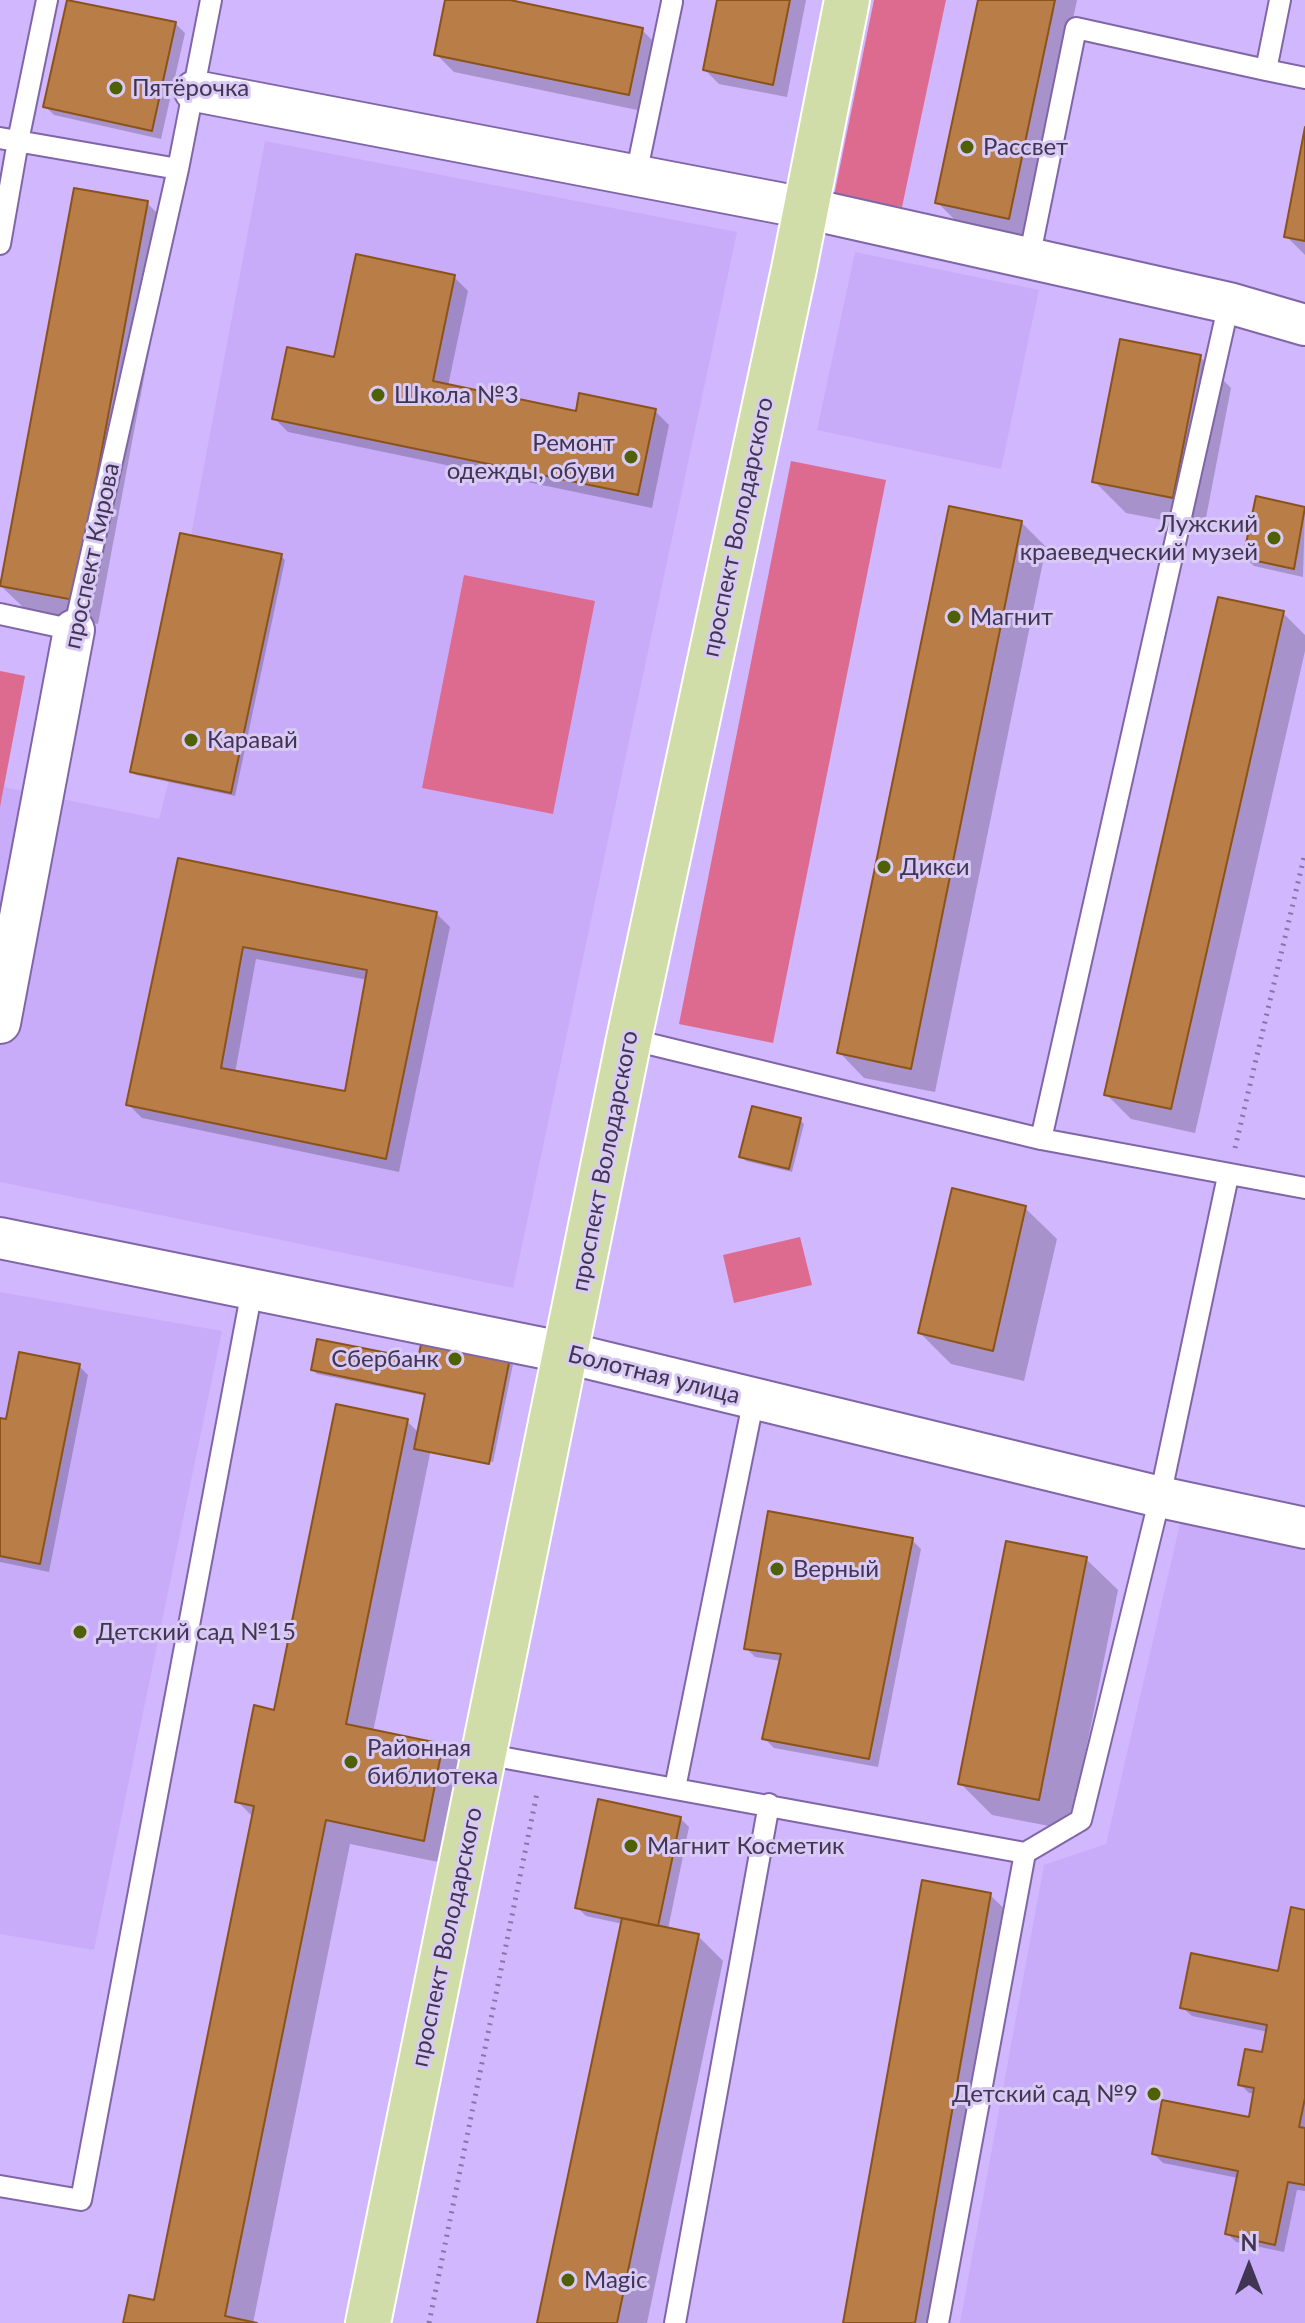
<!DOCTYPE html>
<html>
<head>
<meta charset="utf-8">
<style>
  body { margin:0 }
  #map { position:relative; width:1305px; height:2323px; overflow:hidden; background:#d1b7fe; font-family:Lato,sans-serif }
  canvas { display:block }
  .north { position:absolute; left:1209px; top:2227px; width:80px; height:80px; -webkit-text-stroke:6px #d9caf5; paint-order:stroke; rotate:0deg; font-size:22px; font-weight:700; line-height:32px; text-align:center; color:#403552 }
  .north::after { content:''; display:block; margin:auto; width:28px; height:36px; background:#403552; clip-path:polygon(50% 0,100% 100%,50% 72%,0 100%) }
</style>
</head>
<body>
<div id="map">
<canvas width="1305" height="2323"></canvas>
<div class="north">N</div>
</div>
<script>
const context = document.querySelector('canvas').getContext('2d');
context.lineJoin = 'round';
function paint(path, color) {
  context.fillStyle = color;
  context.fill(path, 'evenodd');
}
function stroke(path, color, width, dash) {
  context.strokeStyle = color;
  context.lineWidth = width;
  context.lineCap = dash ? 'butt' : 'round';
  context.setLineDash(dash || []);
  context.stroke(path);
}
function write(font, color, halo, rows, align = 'center') {
  context.font = font + ' Lato,sans-serif';
  context.lineWidth = 6;
  context.setLineDash([]);
  context.textBaseline = 'middle';
  context.strokeStyle = halo;
  context.fillStyle = color;
  for (const [text, x, y, turn = 0] of rows) {
    context.save();
    context.translate(x, y);
    context.rotate((+turn || 0) * Math.PI / 180);
    context.textAlign = isNaN(turn) ? turn : align;
    if (halo) context.strokeText(text, 0, 0);
    context.fillText(text, 0, 0);
    context.restore();
  }
}
paint(new Path2D(`
  M265,141l472,91 -224,1056 -513,-106v-511l25,5 -21,111 155,32 10,-39 62,13 51,-238 -91,-20z
  M855,252l184,38 -38,179 -184,-39z
  M0,1292l222,39 -128,619 -94,-16z
  M1182,1515l123,28v780h-345l84,-458 62,-21z`), '#c9acf9');
paint(new Path2D(`
  M874,0h72l-44,207 -68,-11z
  M791,461l95,19 -113,563 -94,-19z
  M464,575l131,26 -42,213 -131,-26z
  M0,671l25,5 -25,131z
  M800,1237l12,48 -78,18 -11,-48z`), '#dd6b90');
paint(new Path2D(`
  M447,0h53l142,30 18,18 -13,64 -193,-40 -18,-18z
  M719,0h87l-19,97 -68,-13 -14,-14z
  M980,0h97l-51,236 -71,-16 -18,-18z
  M176,24l9,9 -24,106 -107,-24 -9,-9z
  M1305,138v117l-19,-19z
  M147,203l25,25 -74,396 -72,-14 -25,-24z
  M454,277l14,14 -20,95 129,27 78,-2 14,14 -17,83 -364,-76 -14,-14 62,-58z
  M1200,357l31,31 -27,140 -78,-15 -31,-31z
  M1257,498l48,11 -2,68 -49,-11 -9,-9z
  M1021,522l25,25 -111,545 -71,-14 -24,-25z
  M281,556l4,4 -50,236 -99,-21 -4,-4z
  M1283,613l22,22v16l-110,482 -64,-14 -25,-25z
  M179,860l257,53 14,14 -51,245 -257,-54 -14,-14zM256,959l112,21 -21,113 -112,-20z
  M800,1120l4,4 -12,48 -46,-11 -4,-4z
  M1025,1208l32,31 -33,142 -73,-17 -31,-31z
  M509,1360l4,4 -20,98 -63,-12v4l62,12 -62,-12 -57,278 69,13 25,25 -19,94 -98,-20 -97,479h-128l30,-20 99,-485 -17,-17 170,-380 12,12 8,-37 -110,-22 -4,-4 106,-8z
  M79,1366l9,9 -39,197 -49,-10v-142l8,1z
  M912,1540l9,9 -43,218 -104,-19 -9,-9 16,-78 -26,-4 -9,-9z
  M1086,1559l32,31 -48,240 -78,-15 -32,-32z
  M680,1818l9,9 -21,102 30,7 25,25 -76,362h-108l84,-399 -37,-8 -9,-9z
  M990,1895l25,24 -72,404h-98z
  M1305,1912v279l-8,-1 -13,62 -48,-10 -9,-9 11,-55 -75,-15 -9,-9 96,-34 5,-26 -6,-1 -9,-9 23,-29 5,-23 -76,-16 -10,-9 98,-34z`), '#0003');
const building = new Path2D(`
  M67,0l109,22 -24,109 -109,-24z
  M445,0h65l133,28 -14,67 -195,-40z
  M717,0h73l-17,85 -70,-15z
  M978,0h77l-46,219 -74,-16z
  M1305,127v114l-21,-4z
  M74,188l74,13 -74,399 -74,-14z
  M356,254l99,21 -22,106 143,30 3,-18 77,16 -18,86 -366,-76 15,-72 47,10z
  M1120,339l81,16 -28,143 -81,-16z
  M1256,496l49,11 -11,62 -51,-11z
  M949,506l73,15 -111,548 -74,-16z
  M180,533l102,21 -51,239 -101,-21z
  M1218,597l66,14 -113,498 -67,-14z
  M178,858l259,54 -51,247 -260,-54zM243,947l124,23 -22,121 -124,-23z
  M752,1106l49,12 -12,51 -50,-12z
  M952,1188l74,18 -33,145 -75,-18z
  M317,1339l101,20 4,-19 88,18 -21,106 -75,-15 11,-55 -114,-24z
  M19,1352l61,12 -40,200 -40,-8v-138l6,1z
  M336,1404l72,15 -62,305 97,20 -19,97 -98,-21 -101,496 32,7h-134l6,-28 25,5 100,-494 -19,-4 13,-67 6,-30 20,5z
  M768,1511l145,27 -44,221 -107,-20 19,-85 -37,-5z
  M1006,1541l81,16 -48,243 -81,-16z
  M598,1799l83,18 -23,109 -83,-18z
  M922,1880l69,13 -37,207 -39,223h-72z
  M1291,1907l14,3v188l-6,29 6,1v57l-17,-3 -13,63 -50,-11 13,-63 -86,-17 10,-54 87,17 5,-29 -16,-3 7,-36 17,3 5,-27 -87,-17 11,-55 87,18z
  M622,1918l77,16 -82,389h-80z`);
paint(building, '#b97e48');
stroke(building, '#8b531a', 2);
const lane = new Path2D(`
  M1280,0l-14,70 39,8
  M0,138l178,31
  M636,175l36,-173
  M0,244l18,-103 29,-141
  M1029,259l47,-231 190,42
  M0,614l74,16 104,-461 33,-169
  M629,1039l412,100 264,49
  M1041,1139l188,-836
  M484,1754l541,99
  M675,1788l79,-390
  M0,2186l81,14 171,-910
  M675,2323l94,-519
  M938,2323l87,-470 56,-33 79,-323 68,-321`);
const street = new Path2D(`
  M195,91l610,117 424,95 76,22
  M0,1023l74,-393
  M0,1238l567,115 593,144 145,31`);
const primary = new Path2D(`
  M368,2323l261,-1284 165,-770 53,-269`);
stroke(lane, '#8066a7', 24);
stroke(street, '#8066a7', 44);
stroke(primary, '#fff', 48);
stroke(new Path2D(`
  M1235,1148l70,-295
  M429,2323l108,-530`), '#8876a8', 5, [2, 6]);
stroke(lane, '#fff', 20);
stroke(street, '#fff', 40);
stroke(primary, '#d0dda8', 44);
for (const [x, y, r, color] of [
  [116,88,8,"#4f6005"],
  [967,147,8,"#4f6005"],
  [378,395,8,"#4f6005"],
  [631,457,8,"#4f6005"],
  [1274,538,8,"#4f6005"],
  [954,617,8,"#4f6005"],
  [191,740,8,"#4f6005"],
  [884,867,8,"#4f6005"],
  [455,1359,8,"#4f6005"],
  [777,1569,8,"#4f6005"],
  [80,1632,8,"#4f6005"],
  [351,1762,8,"#4f6005"],
  [631,1846,8,"#4f6005"],
  [1154,2094,8,"#4f6005"],
  [568,2280,8,"#4f6005"]
]) {
  const dot = new Path2D();
  dot.arc(x, y, r, 0, 2 * Math.PI);
  context.fillStyle = color;
  context.fill(dot);
  stroke(dot, '#d9caf5', 3);
}
write('24px', '#403552', '#d9caf5', [
  ["Пятёрочка",132,88],
  ["Рассвет",983,147],
  ["Школа №3",394,395],
  ["Ремонт",615,443,"right"],
  ["одежды, обуви",615,471,"right"],
  ["Лужский",1258,524,"right"],
  ["краеведческий музей",1258,552,"right"],
  ["Магнит",970,617],
  ["Каравай",207,740],
  ["Дикси",900,867],
  ["Сбербанк",439,1359,"right"],
  ["Верный",793,1569],
  ["Детский сад №15",96,1632],
  ["Районная",367,1748],
  ["библиотека",367,1776],
  ["Магнит Косметик",647,1846],
  ["Детский сад №9",1138,2094,"right"],
  ["Magic",584,2280]
], 'left');
write('24px', '#403552', '#d9caf5', [
  ["проспект Володарского",738,527,-78],
  ["проспект Кирова",92,556,-78],
  ["проспект Володарского",605,1161,-79],
  ["Болотная улица",654,1375,14],
  ["проспект Володарского",447,1937,-78]
]);
</script>
</body>
</html>
